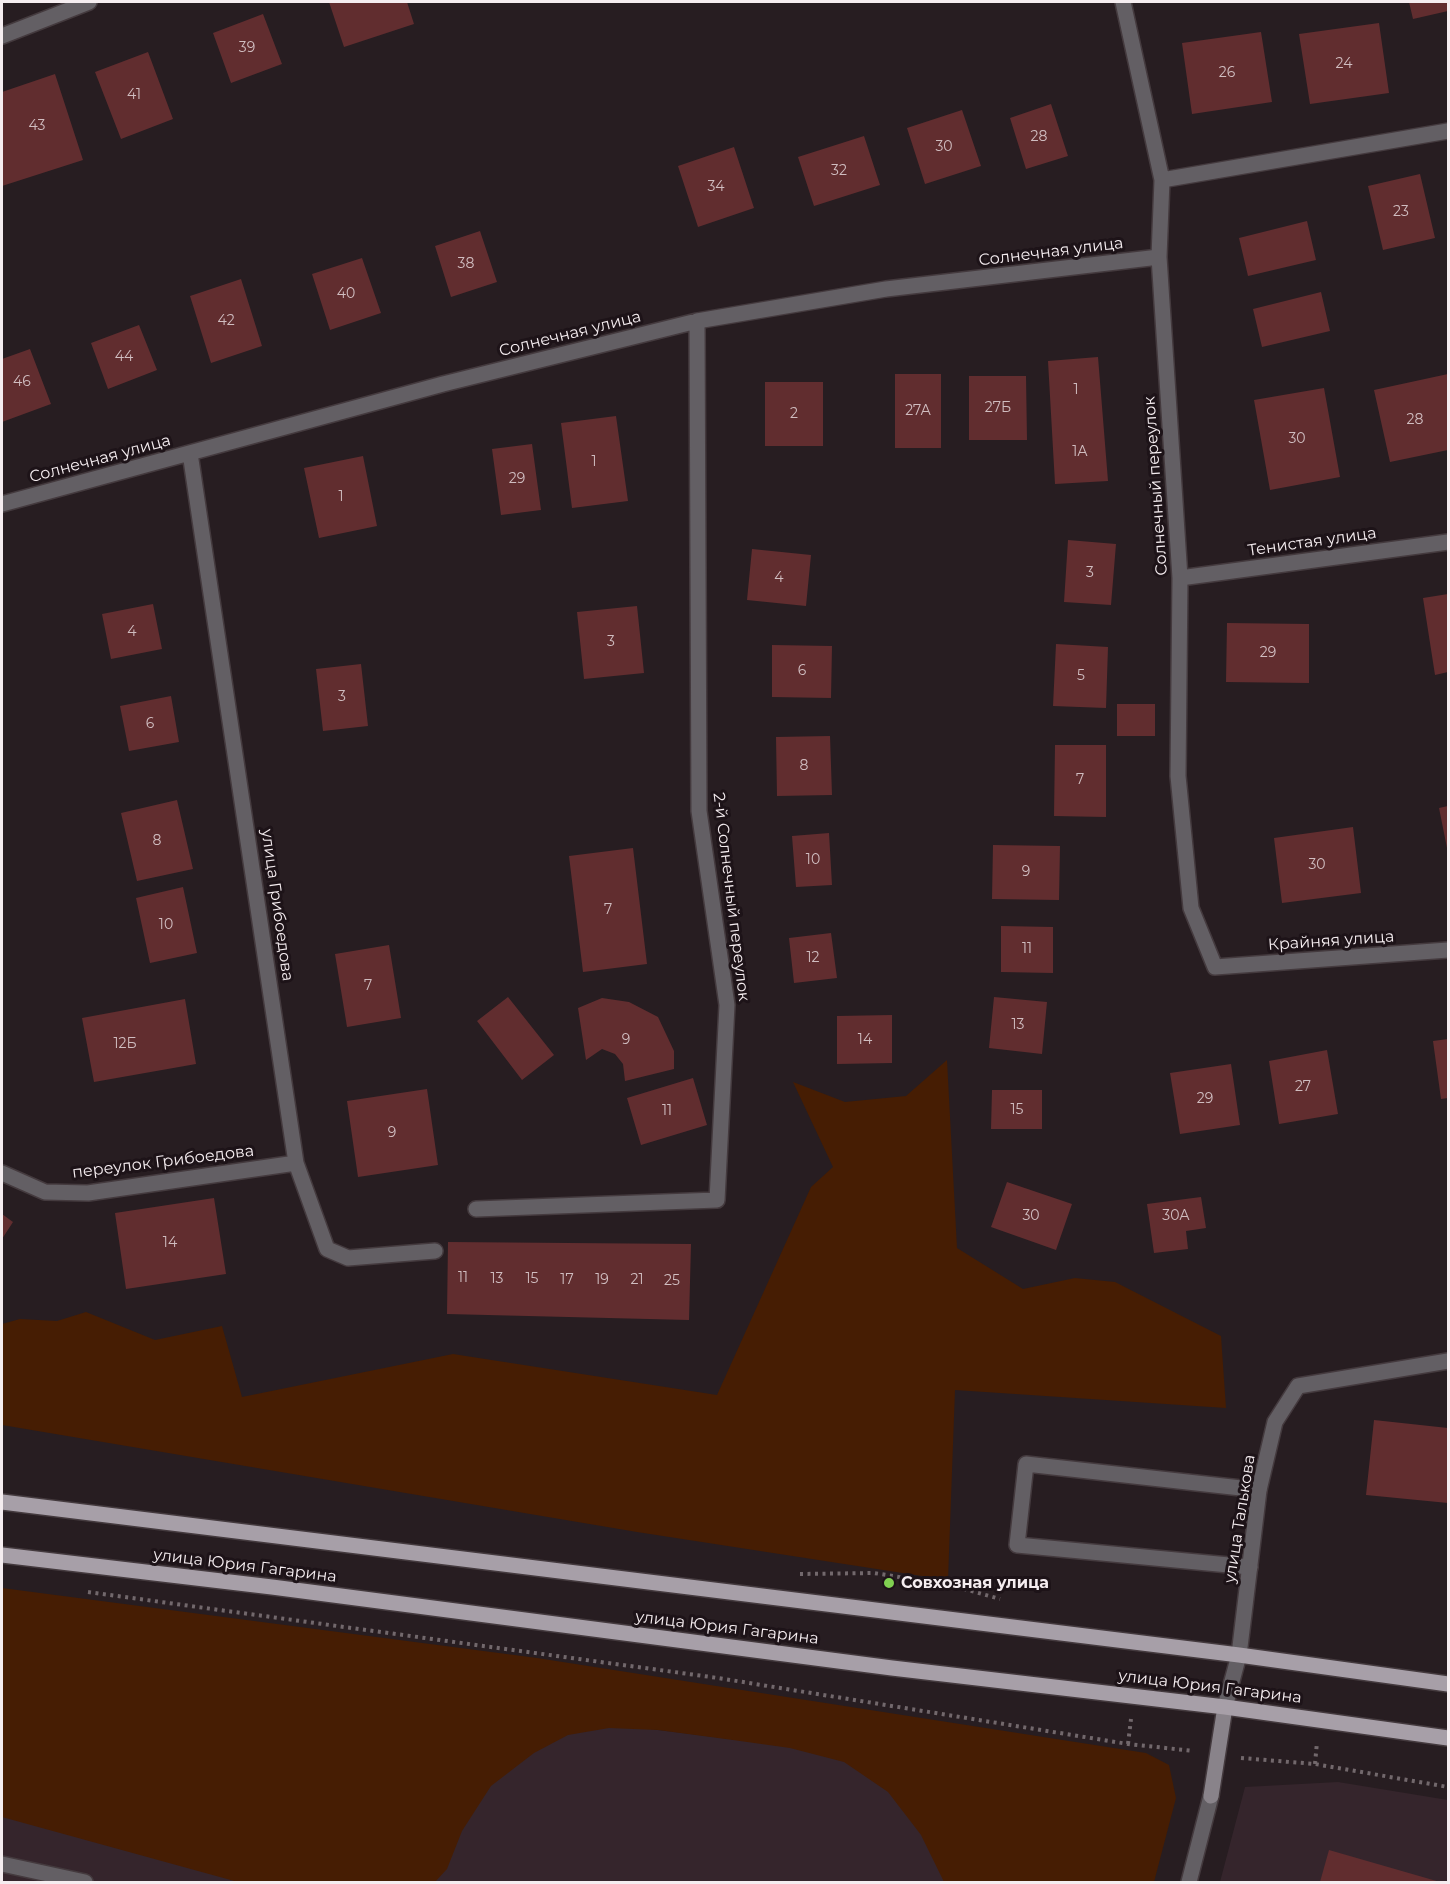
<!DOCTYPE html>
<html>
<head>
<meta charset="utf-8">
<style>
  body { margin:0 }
  #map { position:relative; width:1450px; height:1884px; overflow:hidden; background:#271d21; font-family:Montserrat,sans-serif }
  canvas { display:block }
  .frame { position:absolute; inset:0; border:3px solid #f5edf0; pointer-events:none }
</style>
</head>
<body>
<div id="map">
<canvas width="1450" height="1884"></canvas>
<div class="frame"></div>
</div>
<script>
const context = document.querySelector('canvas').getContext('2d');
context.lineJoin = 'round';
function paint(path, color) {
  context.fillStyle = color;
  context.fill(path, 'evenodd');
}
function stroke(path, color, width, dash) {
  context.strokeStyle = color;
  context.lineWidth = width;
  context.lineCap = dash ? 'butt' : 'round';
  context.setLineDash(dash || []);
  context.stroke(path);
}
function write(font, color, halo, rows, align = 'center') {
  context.font = font + ' Montserrat,sans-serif';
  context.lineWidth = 6;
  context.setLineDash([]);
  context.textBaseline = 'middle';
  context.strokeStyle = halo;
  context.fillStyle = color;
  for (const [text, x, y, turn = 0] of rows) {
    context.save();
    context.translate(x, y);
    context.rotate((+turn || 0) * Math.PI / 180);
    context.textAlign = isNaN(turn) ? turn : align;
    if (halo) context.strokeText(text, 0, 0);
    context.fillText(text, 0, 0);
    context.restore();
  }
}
paint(new Path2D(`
  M2,1648l1129,141 -25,93h-1104z
  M1338,1782l110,18v82h-228l25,-95z`), '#35252c');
paint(new Path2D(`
  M947,1060l10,188 66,41 52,-11 40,4 106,54 5,72 -271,-18 -7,190 -311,-48 -635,-107v-101l18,-5 37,2 29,-9 69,28 67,-14 20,71 211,-43 264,41 94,-208 22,-20 -40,-85 52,20 61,-6z
  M2,1588l535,70 609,95 23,12 7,33 -22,84h-210l-23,-47 -33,-43 -44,-30 -54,-14 -57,-8 -75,-10 -49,-2 -41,7 -34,18 -43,33 -29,45 -15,38 -12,13h-197l-236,-65z`), '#461d03');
paint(new Path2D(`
  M329,2h78l7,22 -70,23z
  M1409,2h39v9l-35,8z
  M263,14l19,50 -51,19 -18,-50z
  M1379,23l10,70 -79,11 -11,-70z
  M1261,32l11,70 -80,12 -10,-71z
  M148,52l25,67 -52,20 -26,-67z
  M55,74l28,86 -81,26v-94z
  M1051,104l17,52 -42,13 -16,-51z
  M962,110l19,56 -56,18 -18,-56z
  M864,136l16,49 -66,21 -16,-49z
  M734,147l20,61 -56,19 -20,-61z
  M1420,174l15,64 -52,12 -15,-64z
  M1307,221l9,39 -68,16 -9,-38z
  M480,231l17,51 -46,15 -16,-51z
  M362,258l19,55 -51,17 -18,-56z
  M241,279l21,67 -51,17 -21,-67z
  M1321,292l9,39 -68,16 -9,-38z
  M139,325l18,45 -49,19 -17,-46z
  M30,349l21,55 -49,18v-63z
  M1098,357l10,124 -53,3 -7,-123z
  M895,374h46v74h-46z
  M1448,374v76l-58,12 -16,-72z
  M969,376h57l1,64h-58z
  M765,382h58v64h-58z
  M1324,388l16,89 -70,13 -16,-90z
  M616,416l12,85 -56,7 -11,-85z
  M532,444l9,66 -40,5 -9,-66z
  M363,456l14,70 -58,12 -15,-70z
  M1068,540l48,4 -5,61 -47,-3z
  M752,549l59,6 -5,51 -59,-6z
  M1448,594v78l-13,3 -12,-77z
  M153,604l9,45 -51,10 -9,-45z
  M637,606l7,67 -60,6 -7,-67z
  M1227,623l82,1v59l-83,-1z
  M1056,644l52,3 -2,61 -53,-2z
  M772,645l60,1 -1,52 -59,-1z
  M361,664l7,62 -45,5 -7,-62z
  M171,696l8,46 -50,9 -9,-45z
  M1117,704h38v32h-38z
  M830,736l2,59 -55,1 -1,-59z
  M1055,745h51v72l-52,-1z
  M177,800l16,69 -56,12 -16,-68z
  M1448,806v42h-1l-8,-40z
  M1353,827l8,66 -79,10 -8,-65z
  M829,833l3,52 -36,2 -4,-51z
  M993,845l67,1 -1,54 -67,-1z
  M633,848l14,116 -64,8 -14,-116z
  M183,887l14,66 -47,10 -14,-65z
  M1001,926l52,1v46l-52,-1z
  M831,933l6,45 -43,5 -5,-45z
  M389,945l12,73 -54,9 -12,-73z
  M508,997l46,58 -32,25 -45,-59z
  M994,997l53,5 -5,52 -53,-6z
  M602,998l27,4 29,15 16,34v18l-49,12 -2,-17 -8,-10 -13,-5 -16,11 -8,-52z
  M185,999l11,65 -102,18 -12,-64z
  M892,1015v48l-55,1v-48z
  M1448,1039v59l-7,1 -8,-58z
  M1327,1050l11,64 -59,10 -10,-63z
  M1231,1064l9,61 -60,9 -10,-61z
  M693,1078l14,47 -66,20 -14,-47z
  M427,1089l11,76 -80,12 -11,-76z
  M992,1090h50v39h-51z
  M1007,1182l65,22 -16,46 -65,-23z
  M1201,1197l5,31 -20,3 2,18 -34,4 -7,-49z
  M214,1198l12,76 -100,15 -11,-76z
  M2,1214l11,8 -11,17z
  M448,1242l243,2 -2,76 -242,-6z
  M1374,1420l74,8v75l-82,-8z
  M1329,1850l111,32h-120z`), '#612d2f');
const lane = new Path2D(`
  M1250,1567l-233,-22 9,-81 233,26
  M2,1864l83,18`);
const street = new Path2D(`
  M1123,2l39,178 -3,77 21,321 -2,198 13,132 24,59 233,-17
  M2,36l87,-34
  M1162,180l286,-49
  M190,453l106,710 31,86 21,9 87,-7
  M2,504l441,-120 254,-63 189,-32 273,-32
  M1180,578l268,-36
  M2,1173l43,19 43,1 208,-30
  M476,1209l241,-9 10,-195 -28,-194 -2,-490
  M1225,1707l14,-52 20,-165 16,-68 23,-36 150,-25
  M1189,1882l22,-86`);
const secondary = new Path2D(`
  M1211,1796l14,-89`);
const primary = new Path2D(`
  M2,1502l1237,153 209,29
  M2,1555l270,32 620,81 333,39 223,31`);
stroke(lane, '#443a3e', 18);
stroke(street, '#443a3e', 18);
stroke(secondary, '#443a3e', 18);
stroke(primary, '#443a3e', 18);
stroke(new Path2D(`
  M800,1574l74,-1 76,12 50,14
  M88,1592l630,86 410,66 66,7
  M1128,1744l3,-25
  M1241,1758l74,6 133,23
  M1315,1764l2,-22`), '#72686c', 4, [3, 4.5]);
stroke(lane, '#635f64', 15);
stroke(street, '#635f64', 15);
stroke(secondary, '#89838a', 15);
stroke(primary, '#a79fa8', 15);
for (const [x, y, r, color] of [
  [889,1583,6,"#80d051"]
]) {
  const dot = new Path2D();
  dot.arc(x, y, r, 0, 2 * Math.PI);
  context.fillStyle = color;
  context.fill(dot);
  stroke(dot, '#1d1318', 2);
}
write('14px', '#d0bdc0', null, [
  ["39",247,48],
  ["24",1344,64],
  ["26",1227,73],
  ["41",134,95],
  ["43",37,126],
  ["28",1039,137],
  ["30",944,147],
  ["32",839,171],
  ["34",716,187],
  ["23",1401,212],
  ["38",466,264],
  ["40",346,294],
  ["42",226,321],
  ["44",124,357],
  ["46",22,382],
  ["1",1076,390],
  ["27Б",998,408],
  ["27А",918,411],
  ["2",794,414],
  ["28",1415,420],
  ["30",1297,439],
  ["1А",1080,452],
  ["1",594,462],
  ["29",517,479],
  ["1",341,497],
  ["3",1090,573],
  ["4",779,578],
  ["4",132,632],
  ["3",611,642],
  ["29",1268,653],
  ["6",802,671],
  ["5",1081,676],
  ["3",342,697],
  ["6",150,724],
  ["8",804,766],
  ["7",1080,780],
  ["8",157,841],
  ["10",813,860],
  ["30",1317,865],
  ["9",1026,872],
  ["7",608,910],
  ["10",166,925],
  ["11",1027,949],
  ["12",813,958],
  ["7",368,986],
  ["13",1018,1025],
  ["9",626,1040],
  ["14",865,1040],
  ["12Б",125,1044],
  ["27",1303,1087],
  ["29",1205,1099],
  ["15",1017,1110],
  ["11",667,1111],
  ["9",392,1133],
  ["30",1031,1216],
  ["30А",1176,1216],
  ["14",170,1243],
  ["11",463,1278],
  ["13",497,1279],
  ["15",532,1279],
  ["17",567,1280],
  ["19",602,1280],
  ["21",637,1280],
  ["25",672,1281]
]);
write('16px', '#f5edf0', '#1d1318', [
  ["Солнечная улица",1051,252,-7],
  ["Солнечная улица",570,334,-14],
  ["Солнечная улица",100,459,-15],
  ["Солнечный переулок",1156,486,-94],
  ["Тенистая улица",1312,542,-8],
  ["2-й Солнечный переулок",731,897,83],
  ["улица Грибоедова",277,905,82],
  ["Крайняя улица",1331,941,-4],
  ["переулок Грибоедова",163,1162,-7],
  ["улица Талькова",1240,1519,-81],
  ["улица Юрия Гагарина",245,1566,7],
  ["улица Юрия Гагарина",727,1628,7],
  ["улица Юрия Гагарина",1210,1687,7]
]);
write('bold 16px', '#f5edf0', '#1d1318', [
  ["Совхозная улица",901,1583]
], 'left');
</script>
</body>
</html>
